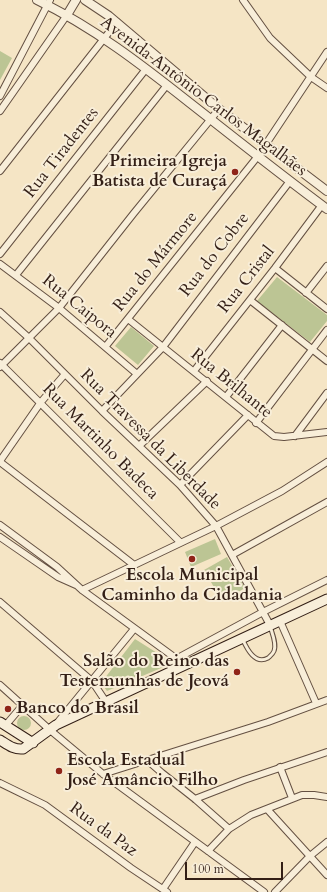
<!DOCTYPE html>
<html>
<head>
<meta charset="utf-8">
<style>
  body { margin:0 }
  #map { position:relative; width:327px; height:892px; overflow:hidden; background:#f5e5c5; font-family:Cardo,serif }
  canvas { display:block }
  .scale { position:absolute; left:185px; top:862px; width:98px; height:18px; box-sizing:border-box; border:2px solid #331f16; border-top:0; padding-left:5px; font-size:12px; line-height:14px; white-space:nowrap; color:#331f16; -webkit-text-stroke:3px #f8eed9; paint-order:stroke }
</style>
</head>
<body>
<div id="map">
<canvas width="327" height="892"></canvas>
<div class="scale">100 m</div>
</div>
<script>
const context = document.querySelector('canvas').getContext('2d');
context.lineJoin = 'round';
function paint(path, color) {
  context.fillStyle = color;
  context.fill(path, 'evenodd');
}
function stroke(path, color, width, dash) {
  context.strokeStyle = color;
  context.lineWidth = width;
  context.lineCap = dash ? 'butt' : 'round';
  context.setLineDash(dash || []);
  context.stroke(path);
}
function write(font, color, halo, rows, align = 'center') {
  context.font = font + ' Cardo,serif';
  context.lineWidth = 4;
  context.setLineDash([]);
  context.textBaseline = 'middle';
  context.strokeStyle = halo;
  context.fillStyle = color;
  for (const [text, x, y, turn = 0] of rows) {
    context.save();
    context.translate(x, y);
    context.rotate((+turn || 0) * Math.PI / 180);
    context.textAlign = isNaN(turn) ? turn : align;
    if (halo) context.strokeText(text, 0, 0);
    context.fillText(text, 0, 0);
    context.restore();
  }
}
paint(new Path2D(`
  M0,51l12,7 -12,22z
  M277,277l50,38v6l-17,21 -53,-41z
  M131,327l23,19 -16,19 -23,-19z
  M215,539l6,15 -30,13 -6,-15z
  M227,557l18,31 -23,13 -18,-31z
  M135,639l38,24 -66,28 -6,-8z
  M17 723a7 7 0 1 1 14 0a7 7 0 1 1-14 0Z`), '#bcc594');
const service = new Path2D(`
  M243,640c4,9 12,25 25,18 2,-2 5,-4 6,-7 3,-7 -2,-18 -4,-25`);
const minor = new Path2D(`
  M243,0l27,38 41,39 16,11
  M0,96l50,-96
  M0,111l67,-96
  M0,171l117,-149
  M0,254l146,-185
  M0,264l59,44 78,66
  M275,268l52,41
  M16,275l151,-190
  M306,293l21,-27
  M250,300l77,61
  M0,312l29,26 73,73 78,74 36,41 54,99
  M128,319l146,117 10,1 43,-5
  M106,346l152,-190 69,-104
  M0,363l180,179
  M0,367l59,-59 75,-95 85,-104
  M194,371l81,-103 47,-63
  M226,397l56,-72
  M102,411l61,-64 127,-166
  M256,423l71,-93
  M295,436l32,-43
  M139,446l68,-65
  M0,461l41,-59 24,-28
  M0,462l134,103
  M180,485l68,-70
  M0,525l57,42 25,23 103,75
  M0,537l58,40 18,8
  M232,555l95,-53
  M82,590l134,-64 66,-35 45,-29
  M0,602l92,79 14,21
  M280,621l36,82
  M176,659l87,-47 64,-32
  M0,685l50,45 53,44 161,118
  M58,722l76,-93
  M5,726l17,-20
  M147,760l15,13 33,26 34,30
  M280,767l12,31
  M103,774l165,-52 59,-22
  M0,783l45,22 86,63 36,24
  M195,799l49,-19 83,-28
  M267,809l60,66
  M208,851l21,-22 22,-14 51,-20h12l13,2
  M163,889l32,-47
  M275,892l35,-36 17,-14`);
const tertiary = new Path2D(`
  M37,0c56,27 105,65 153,103 46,36 91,72 137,106
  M85,0l24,16 110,93 108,82
  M67,15l9,-15`);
const secondary = new Path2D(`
  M0,722l33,21
  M0,740c8,5 14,10 23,9l33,-24 271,-126`);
stroke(service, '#645042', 5);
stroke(minor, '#645042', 8);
stroke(tertiary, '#645042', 10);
stroke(secondary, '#331f16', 11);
stroke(service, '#f8eed9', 3);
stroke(minor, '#f8eed9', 6);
stroke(tertiary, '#f8eed9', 8);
stroke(secondary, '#f8eed9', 9);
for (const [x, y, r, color] of [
  [235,172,4,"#8f2418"],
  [192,559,4,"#8f2418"],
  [237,672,4,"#8f2418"],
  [8,709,4,"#8f2418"],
  [59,771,4,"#8f2418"]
]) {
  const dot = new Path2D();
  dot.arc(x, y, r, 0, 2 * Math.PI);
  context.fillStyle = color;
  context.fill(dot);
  stroke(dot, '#f8eed9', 1.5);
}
write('17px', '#331f16', '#f8eed9', [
  ["Avenida Antônio Carlos Magalhães",203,97,37],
  ["Rua Tiradentes",62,153,-52],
  ["Rua do Cobre",215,255,-52],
  ["Rua do Mármore",156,262,-51],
  ["Rua Cristal",247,280,-52],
  ["Rua Caipora",79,307,39],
  ["Rua Brilhante",231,384,39],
  ["Rua Travessa da Liberdade",150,440,45],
  ["Rua Martinho Badeca",100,442,45],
  ["Rua da Paz",103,830,36]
]);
write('bold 17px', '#331f16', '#f8eed9', [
  ["Primeira Igreja",227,162],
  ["Batista de Curaçá",227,182],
  ["Escola Municipal",192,576,"center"],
  ["Caminho da Cidadania",192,596,"center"],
  ["Salão do Reino das",229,662],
  ["Testemunhas de Jeová",229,682],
  ["Banco do Brasil",16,709,"left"],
  ["Escola Estadual",67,761,"left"],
  ["José Amâncio Filho",67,781,"left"]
], 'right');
</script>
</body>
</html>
